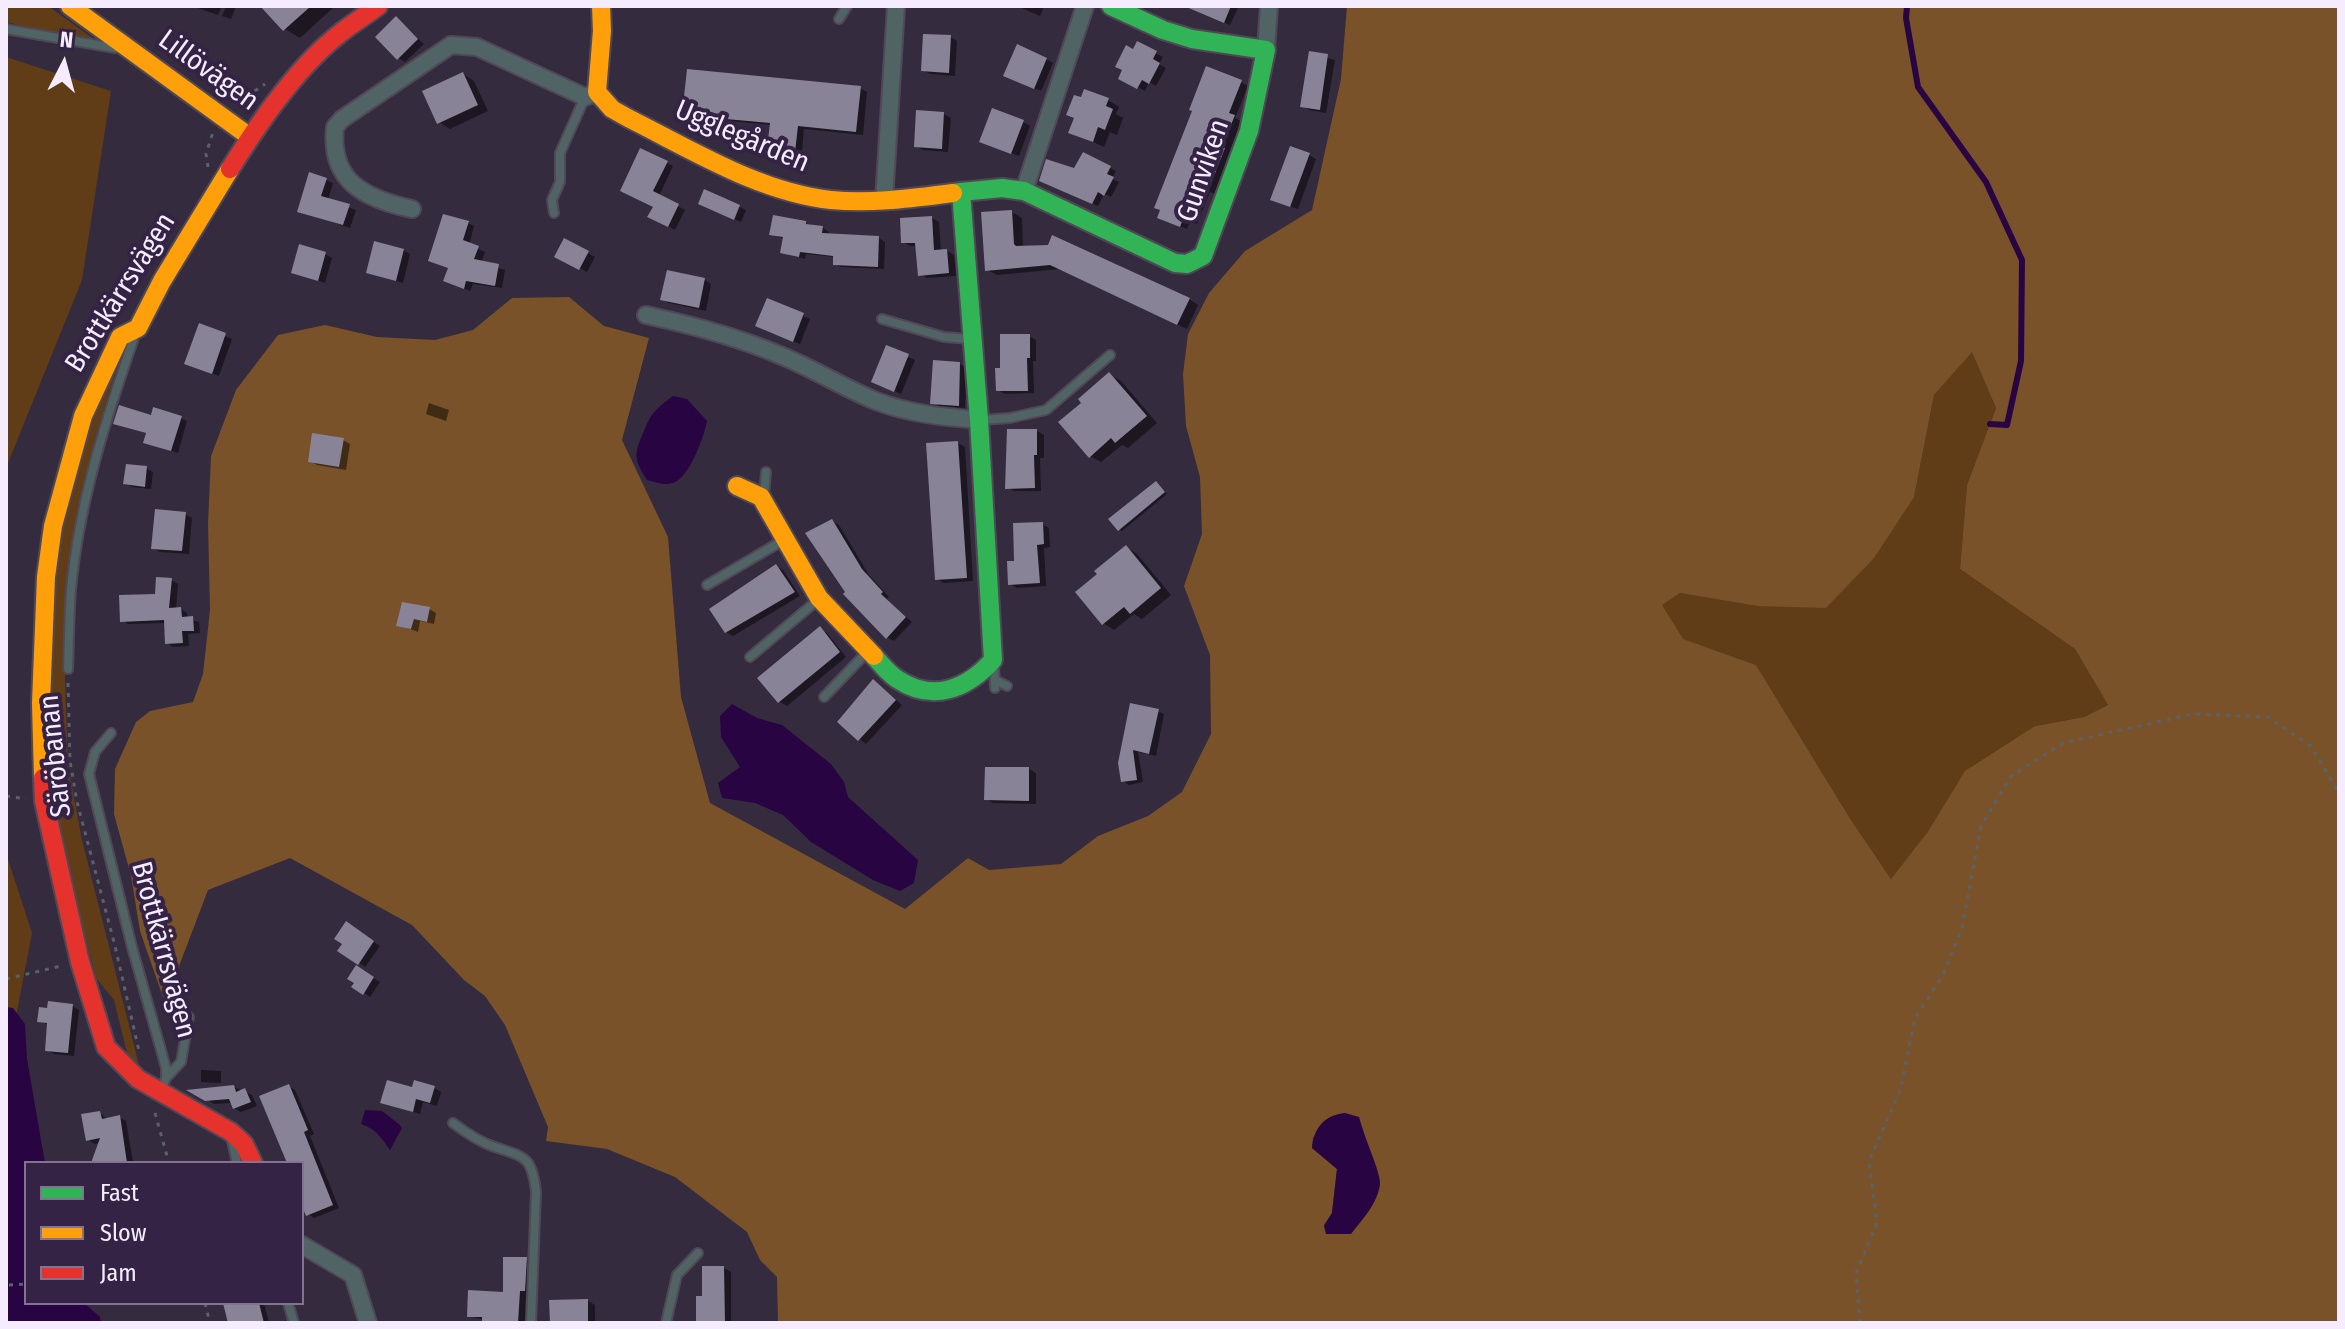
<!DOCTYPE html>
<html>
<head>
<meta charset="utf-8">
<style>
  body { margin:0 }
  #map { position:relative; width:2345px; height:1329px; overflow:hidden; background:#352b3e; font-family:"Fira Sans Condensed",sans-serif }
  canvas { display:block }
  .frame { position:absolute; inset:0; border:8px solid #f5edff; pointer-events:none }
  .legend { position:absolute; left:24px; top:1161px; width:280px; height:144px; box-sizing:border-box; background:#352346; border:2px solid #827490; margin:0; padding:10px 14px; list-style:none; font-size:24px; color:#f5edff }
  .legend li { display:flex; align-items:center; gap:16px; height:40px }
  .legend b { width:40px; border:2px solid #827490 }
  .north { position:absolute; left:24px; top:24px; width:80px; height:80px; -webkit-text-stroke:6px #352346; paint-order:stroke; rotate:6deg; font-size:22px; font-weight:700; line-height:32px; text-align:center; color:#f5edff }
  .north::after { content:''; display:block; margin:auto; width:28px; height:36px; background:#f5edff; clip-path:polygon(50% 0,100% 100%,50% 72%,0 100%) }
</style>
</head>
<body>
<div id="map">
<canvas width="2345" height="1329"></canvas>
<div class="frame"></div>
<ul class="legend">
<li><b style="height:10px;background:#30b455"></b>Fast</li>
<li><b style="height:10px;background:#ff9f0a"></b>Slow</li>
<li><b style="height:10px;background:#e5322d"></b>Jam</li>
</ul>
<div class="north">N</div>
</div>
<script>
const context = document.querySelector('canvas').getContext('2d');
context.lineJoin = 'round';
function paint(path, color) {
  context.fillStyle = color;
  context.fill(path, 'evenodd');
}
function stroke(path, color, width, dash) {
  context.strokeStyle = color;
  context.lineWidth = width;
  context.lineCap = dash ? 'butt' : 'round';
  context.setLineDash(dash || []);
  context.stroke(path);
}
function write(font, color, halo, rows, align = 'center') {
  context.font = font + ' "Fira Sans Condensed",sans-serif';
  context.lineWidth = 8;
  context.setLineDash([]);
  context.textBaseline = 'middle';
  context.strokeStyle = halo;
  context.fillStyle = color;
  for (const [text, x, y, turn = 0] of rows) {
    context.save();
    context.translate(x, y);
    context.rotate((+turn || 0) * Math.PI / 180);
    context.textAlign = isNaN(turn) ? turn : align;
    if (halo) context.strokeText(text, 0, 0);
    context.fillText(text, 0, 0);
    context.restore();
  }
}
paint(new Path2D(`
  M6,6h42l46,33 -2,2 -86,-19z
  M6,57l105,34 -29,189 -76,188z
  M1972,351l24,57 -29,77 -7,84 115,80 33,56 -24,12 -49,9 -106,104 -38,49 -40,-59 -95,-155 -74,-26 -21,-34 19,-12 77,13 157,-109 20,-102z
  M118,364l-23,75 -12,52 -18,129v61l3,85 14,74 57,225 -5,1 -7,-13 -13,-53 -18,-22 -33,-127 -12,-72 1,-190 21,-114 38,-102z
  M6,853l26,80 -24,125 18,105v140l-20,20z`), '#603d16');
paint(new Path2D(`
  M1347,6h992v1317h-1561l-1,-46 -17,-17 -13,-28 -72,-55 -68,-28 -61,-8 2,-14 -43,-102 -20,-29 -21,-16 -52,-55 -122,-67 -82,32 -43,113 -25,-72 -9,-55 -17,-62 1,-45 21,-47 14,-11 43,-9 10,-28 7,-64 -2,-86 3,-68 25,-66 42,-55 47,-10 52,12 58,3 38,-10 39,-32 57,-1 35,29 45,12 -27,102 46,97 13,160 29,106 195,106 63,-51 21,12 72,-6 37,-28 50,-20 34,-24 29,-58 -1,-79 -26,-69 18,-52 -2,-57 -14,-51 -3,-52 5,-40 21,-41 36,-42 67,-41 29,-131zM1972,352l24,56 -29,77 -7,84 115,80 33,56 -24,12 -49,9 -70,45 -36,59 -38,49 -40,-59 -95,-155 -73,-26 -21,-34 18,-12 77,13 69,2 48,-50 40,-61 20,-102zM1359,1117l11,35 4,49 -23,33 -27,-9 8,-12 5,-44 -25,-21 1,-10 10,-16z`), '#795229');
paint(new Path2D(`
  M673,396l14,3 20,22c-3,16 -18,57 -34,62 -9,3 -17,-1 -26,-3 -14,-22 -13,-26 -3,-49 8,-20 12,-22 29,-35z
  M732,704l25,14 25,7 49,39 13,18 4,15 70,63 -4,23 -14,8 -27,-11 -62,-38 -28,-27 -28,-12 -33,-5 -4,-15 22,-16 -19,-30 -1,-21z
  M6,1007l7,1 12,16 2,35 18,104h-19v140h58l16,14 1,6h-95z
  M365,1110l17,1 18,14 2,3 -12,22c-9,-13 -13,-20 -29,-26z
  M1345,1113l14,4c3,16 22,55 21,67 -2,19 -18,36 -29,50h-25l-2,-8 8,-13 5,-44 -25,-21c2,-21 13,-33 33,-35z`), '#290443');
paint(new Path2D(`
  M192,6h30l-4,9z
  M226,6h10l-5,13 -9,-3z
  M263,6h72l-35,32 -15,-9z
  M1017,6h27l-4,10z
  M1186,6h53l-9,19z
  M397,19l27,25 -19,18 -7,-4z
  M950,37l7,4 -2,35 -25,-2 -7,-4z
  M1138,44l25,13 -4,7 7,4 -10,18 -7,-4 -4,9 -25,-13z
  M1311,53l24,7 -9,53 -17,-3 -7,-4z
  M1046,59l7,4 -12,28 -28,-12z
  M463,74l11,7 14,30 -38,18 -11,-7z
  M1241,82l7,4 -13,32 6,3 -26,73 -5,-2 -13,32 -7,-3 -3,8 -21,-8z
  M860,88l7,4 -4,43 -59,-6 -3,34 -26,-2 -7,-4 3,-32 -80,-8 -7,-3z
  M1108,100l11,7 -3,7 7,4 -6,17 -7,-3 -6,15 -33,-15z
  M944,114l7,4 -3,34 -25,-2 -7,-4z
  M1023,122l7,4 -11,30 -31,-11z
  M1084,154l32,17 -4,8 7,3 -8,15 -7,-3 -6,12 -51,-23 28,-12z
  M1309,155l7,4 -18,50 -18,-6z
  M667,163l6,3 -14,30 26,14 -10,20 -25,-14 5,-10 -26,-12z
  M326,180l7,3 -5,17 28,10 -6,18 -50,-17z
  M705,191l41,19 -5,12 -34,-15z
  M1012,212l10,6 1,30 166,51 9,6 -11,24 -126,-60 -64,6 -10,-5z
  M932,218l7,4 2,30 6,-1 7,4 2,21 -29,2 -7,-4 -3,-28h-7l-7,-4z
  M468,223l6,3 -5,19 16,7 -4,11 24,7 -3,18 -29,-4 -3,7 -18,-7 -2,-15z
  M805,223l18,5 6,4v4l50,2 6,4 -1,27 -43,-2 -6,-3v-7l-29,-3 -1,5 -23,-7 3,-13 -14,-5z
  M564,240l31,17 -8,15 -31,-16z
  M403,250l7,4 -7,29 -35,-11z
  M325,254l7,4 -7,25 -32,-11z
  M705,280l6,4 -5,27 -37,-8 -6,-3z
  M768,301l42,18 -10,25 -36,-14z
  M200,326l32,13 -13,37 -25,-9z
  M1029,336l7,4v21h-3l1,32 -29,1 -7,-4 4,-20z
  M887,348l28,12 -14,34 -21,-9z
  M960,364l7,4 -2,40 -26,-2 -7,-4z
  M1110,375l11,6 36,42 -29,25 -6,-3 -21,17 -11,-6 -6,-53z
  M429,403l20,7 -3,11 -20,-7z
  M152,418h29l6,3 -9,32 -33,-11 3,-8 -26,-8z
  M1037,431l7,4v23h-4l1,33h-27l-7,-4z
  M343,440l7,4 -4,26 -29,-5 -7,-4z
  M958,443l7,4 8,134 -29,2 -7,-4z
  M146,468l7,4 -2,17 -19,-2 -7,-4z
  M1156,483l11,11 -45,37 -3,-2z
  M185,514l7,4 -3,36 -29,-2 -7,-4z
  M832,521l7,4 30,50 20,22 -3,2 26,23 -18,19 -7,-4z
  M1042,524l7,4 1,19 -6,1 2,38 -29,2 -7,-4 6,-22z
  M1126,547l11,7 34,41 -29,24 -8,-5 -20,16 -11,-7z
  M776,566l7,4 17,26 -67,40 -7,-4z
  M171,580l7,4 -2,25h5l6,4 1,6 11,3 1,11 -12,1 1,12 -16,1 -6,-4 -1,-20 -38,1 -6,-4 35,-24z
  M429,609l7,4 -2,11 -14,-3 -2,11 -19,-7z
  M820,629l7,4 19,24 -59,49 -7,-4 -20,-24z
  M880,686l22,19 -36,39 -27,-22z
  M1158,711l6,3 -8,42 -18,-4 5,30 -14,3 -6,-4 -3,-18z
  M1029,769l7,4v31l-43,-1 -7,-4z
  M353,928l27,18 -15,21 -6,-4z
  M357,968l23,14 -10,15 -16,-10z
  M72,1006l7,4 -5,46 -20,-2 -7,-4 2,-25 -10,-4z
  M201,1070l20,1v12l-20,-1z
  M288,1086l7,4 19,44 -4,2 29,72 -25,10 -6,-4 -6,-14v-37h-15z
  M234,1087l18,8 5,11 -16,6 -7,-4 -2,-5 -18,1 -22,-13z
  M434,1088l7,4 -4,14 -14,-4 -3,12 -37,-12 31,-13z
  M100,1113l8,7 11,-3 7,4 7,41 3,1h-43l7,-20 -5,1 -7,-4z
  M526,1259l7,4 -1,31h-6l-1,29h-41v-3l-15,-4 36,-22z
  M724,1268l7,4v51h-33z
  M588,1301l7,4v18h-43z
  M225,1303h39l5,20h-39z`), '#0007');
stroke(new Path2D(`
  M1907,6l-1,12 12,69 68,95 36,78 -1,101 -14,64 -17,-1`), '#290443', 6);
paint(new Path2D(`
  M260,6h51l-28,25z
  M1184,6h47l-7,17z
  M396,16l22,23 -21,21 -22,-23z
  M923,34l28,1 -2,38 -28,-2z
  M1137,41l20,10 -4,8 7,4 -11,21 -7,-4 -5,9 -19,-10 4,-9 -7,-3 11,-22 7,4z
  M1017,44l30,14 -13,31 -31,-13z
  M1309,51l19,3 -8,56 -20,-3z
  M1206,66l36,14 -13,33 6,2 -13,32 3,1 -17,43 -6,-2 -13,32 -6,-2 -3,8 -23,-9 3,-8 -6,-2 38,-97 -3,-1z
  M687,69l174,17 -5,46 -58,-6 -4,35 -28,-3 4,-35 -88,-8z
  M463,72l15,33 -41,19 -15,-33z
  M1084,89l25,9 -3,8 7,3 -8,21 -7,-3 -5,15 -25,-9 6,-15 -8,-3 8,-20 7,2z
  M992,108l32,12 -13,34 -32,-12z
  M916,110l28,2 -2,37 -28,-2z
  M1290,146l20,7 -20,54 -20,-7z
  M640,148l28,13 -15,30 26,13 -11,23 -21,-10 6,-10 -33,-16z
  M1083,152l28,14 -4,8 7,3 -10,19 -6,-4 -6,12 -53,-23 7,-22 28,9z
  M309,172l18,6 -6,18 29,8 -7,21 -46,-13z
  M704,189l36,16 -6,15 -36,-16z
  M1012,210l2,34 2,2 32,-1 4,-10 138,63 -13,27 -127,-60 -65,6 -4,-59z
  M443,214l26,7 -6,19 16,6 -5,13 25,5 -4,22 -29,-5 -2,8 -21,-8 5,-13 -20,-7z
  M773,215l33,6v3l17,2 -1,7 57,3 -1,31 -45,-2v-9l-33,-4 -1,5 -19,-4 3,-16 -14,-2z
  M932,216l2,34 13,-1 2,24 -31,3 -3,-33h-14l-1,-25z
  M564,238l25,13 -10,19 -25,-13z
  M374,241l30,8 -8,32 -30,-8z
  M299,244l27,8 -8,29 -27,-8z
  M667,270l38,8 -6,30 -39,-8z
  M767,298l37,15 -11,29 -38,-16z
  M199,323l27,10 -14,41 -28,-10z
  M1000,334h30v24h-3l1,33h-32l-1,-23h5z
  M886,345l23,9 -15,38 -23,-10z
  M933,360l27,2 -1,44 -29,-2z
  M1109,372l38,44 -32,27 -4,-5 -22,20 -31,-36 23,-19 -3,-4z
  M119,405l32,10 2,-8 29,9 -11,35 -28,-8 3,-10 -33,-9z
  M1007,429h30v26h-3l1,33 -30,1z
  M312,433l32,5 -5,29 -31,-5z
  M958,441l9,137 -32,2 -9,-137z
  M126,464l21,2 -2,21 -22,-3z
  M1156,481l9,11 -47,39 -10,-12z
  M155,509l31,3 -4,39 -31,-2z
  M832,519l30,50 21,23 -2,2 25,23 -20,22 -43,-45 2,-2 -40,-59z
  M1043,522l1,22 -7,1 3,38 -32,2 -1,-24h7l-1,-38z
  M1126,545l35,43 -31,26 -6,-7 -22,18 -27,-33 22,-18 -3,-3z
  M776,564l19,28 -70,41 -16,-24z
  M156,577l16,1 -3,30 12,-1 1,10 11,-1 1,15h-12l1,12 -18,1 -1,-24 -44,2 -1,-27 36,-1z
  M402,602l28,5 -3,15 -13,-3 -3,10 -15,-3z
  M820,626l20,26 -62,51 -21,-25z
  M873,679l23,21 -38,41 -21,-19z
  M1130,703l29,6 -10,45 -16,-4 4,30 -16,2 -3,-19z
  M985,767h44v34l-45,-1z
  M346,921l28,20 -16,24 -21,-14 5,-7 -8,-5z
  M356,965l18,12 -11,18 -12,-8 3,-4 -7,-4z
  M48,1001l25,3 -5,49 -23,-2 2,-28 -10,-1 2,-15 8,1z
  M387,1080l25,7 2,-7 21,6 -5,17 -14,-4 -3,13 -33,-9z
  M289,1084l19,46 -4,2 29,73 -27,11 -4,-10v-43h-15l-28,-67z
  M234,1085l2,7 9,-4 6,14 -18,7 -4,-10 -24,2 -19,-11z
  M100,1111l2,8 18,-4 7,48h-36l9,-25 -14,3 -5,-27z
  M503,1257h24l-2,34h-5l-2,32h-36v-6h-15l1,-27 35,2z
  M702,1266h22l1,57h-29v-27h6z
  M588,1299v24h-38l-1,-23z
  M223,1303h36l5,20h-36z`), '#898398');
const lane = new Path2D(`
  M839,19l8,-13
  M6,29l109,19
  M554,213l-2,-13 8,-18v-29l25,-56
  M882,319l62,18 26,2
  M980,420l30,-2 36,-8 64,-55
  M764,496l2,-24
  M707,585l75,-44
  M750,657l69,-58
  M994,664l1,24
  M68,669c1,-26 1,-53 3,-79 8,-88 35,-172 64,-255
  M995,680l12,6
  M824,697l43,-45
  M111,733l-16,19 -6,22 43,173 34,121v10l-5,12
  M166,1078l15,-16 8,-45
  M453,1123c12,9 25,18 39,23 32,11 40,9 44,46l-5,131
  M232,1141l5,22
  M288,1303l6,20
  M666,1323l11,-48 21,-22`);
const street = new Path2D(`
  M1266,50l3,-44
  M1024,191l61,-185
  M884,201l12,-195
  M412,209c-46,-10 -83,-27 -77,-82l7,-8 109,-74 26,2 108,50 12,-5
  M646,315c46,10 92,22 136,41 32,13 62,32 94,45 34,13 68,16 103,19
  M302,1245l51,30 15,48`);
const fast = new Path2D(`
  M961,192l41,-4 22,3 151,72 12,1 16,-8 46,-125 17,-81 -74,-11 -29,-9 -52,-24
  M874,656c7,8 14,17 23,23 36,24 70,10 96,-19l-14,-240 -18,-228 -8,1`);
const slow = new Path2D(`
  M70,6l180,131
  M601,6l1,25 -5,61 15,17 16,9c64,32 131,74 203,82 41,4 82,-2 122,-7
  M737,486l24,11 58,101 55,58
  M43,778l-2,-75 5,-126 7,-51 30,-110 37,-79 18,-9 24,-47 68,-112`);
const jam = new Path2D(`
  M230,169c28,-45 66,-101 108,-134 13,-11 27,-19 40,-29
  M43,778l1,23 36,161 26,85 32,32 93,53 13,12 9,19`);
stroke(lane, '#504857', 12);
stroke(street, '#504857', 20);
stroke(fast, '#504857', 22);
stroke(slow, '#504857', 22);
stroke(jam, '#504857', 22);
stroke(new Path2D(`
  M238,102l27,-18
  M208,167l-2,-13 7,-22
  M68,683l2,78 7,41 38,144 24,105
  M6,796l20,3
  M6,979l55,-13
  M155,1113l14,50
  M9,1285l17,-1
  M205,1303l5,20
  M1860,1323l-4,-50 21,-50 -8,-62 31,-70 15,-73 28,-43 19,-47 19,-102 30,-50 52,-33 130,-29 75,3 43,29 28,47`), '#596269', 3, [4, 6]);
stroke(lane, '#506365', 8);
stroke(street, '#506365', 16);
stroke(fast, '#30b455', 18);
stroke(slow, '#ff9f0a', 18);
stroke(jam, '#e5322d', 18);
write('28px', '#f5edff', '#352346', [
  ["Lillövägen",208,71,36],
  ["Ugglegården",742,137,23],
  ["Gunviken",1204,171,-71],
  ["Brottkärrsvägen",121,293,-58],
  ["Säröbanan",56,756,-96],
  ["Brottkärrsvägen",163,950,75]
]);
</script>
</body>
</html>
